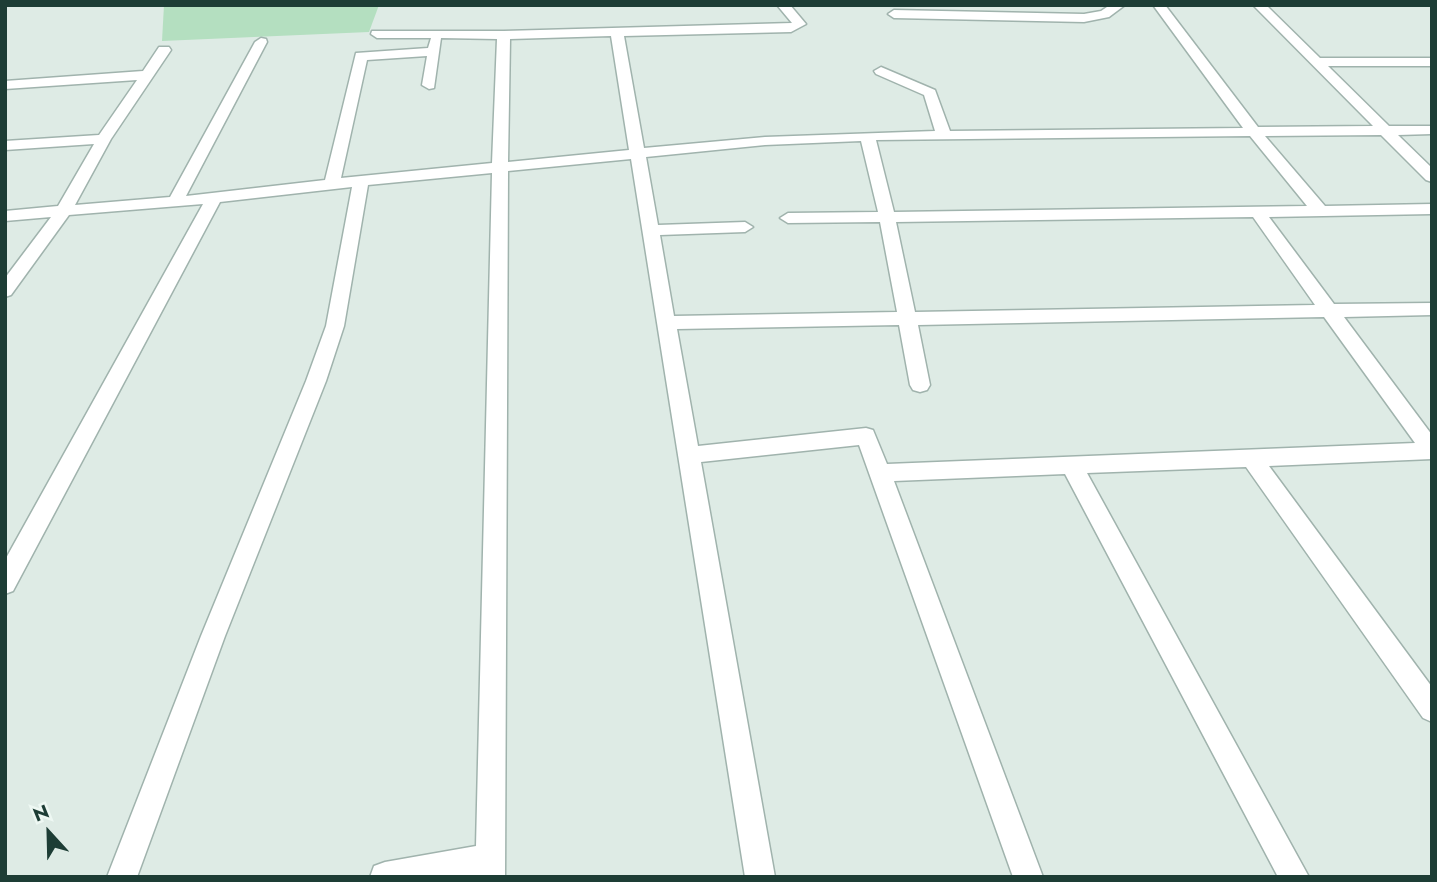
<!DOCTYPE html>
<html>
<head>
<meta charset="utf-8">
<style>
  body { margin:0 }
  #map { position:relative; width:1437px; height:882px; overflow:hidden; background:#deebe5; font-family:Jost,sans-serif }
  canvas { display:block }
  .frame { position:absolute; inset:0; border:7px solid #1d3d35; pointer-events:none }
  .north { position:absolute; left:14px; top:798px; width:70px; height:70px; -webkit-text-stroke:5px #eef8f3; paint-order:stroke; rotate:338deg; font-size:19px; font-weight:700; line-height:28px; text-align:center; color:#1d3d35 }
  .north::after { content:''; display:block; margin:auto; width:24px; height:32px; background:#1d3d35; clip-path:polygon(50% 0,100% 100%,50% 72%,0 100%) }
</style>
</head>
<body>
<div id="map">
<canvas width="1437" height="882"></canvas>
<div class="frame"></div>
<div class="north">N</div>
</div>
<script>
const context = document.querySelector('canvas').getContext('2d');
context.lineJoin = 'round';
function paint(path, color) {
  context.fillStyle = color;
  context.fill(path, 'evenodd');
}
function stroke(path, color, width, dash) {
  context.strokeStyle = color;
  context.lineWidth = width;
  context.lineCap = dash ? 'butt' : 'round';
  context.setLineDash(dash || []);
  context.stroke(path);
}
paint(new Path2D(`
  M164,5h215l-10,27 -207,9z`), '#b4dfc0');
const minor = new Path2D(`
  M777,5h13l16,19 -15,8 -167,4 20,112 121,-11 170,-6 -11,-36 -48,-21 -2,-3 7,-4 54,23 15,41 293,-3 -90,-123h12l93,122 115,-1 -120,-121h13l54,53h112v8h-104l61,60h43v8l-34,1 34,33v14l-6,-2 -45,-45 -116,1 60,70 107,-2v10l-163,3 65,87 98,-1v12l-88,2 88,118v24l-163,7 163,221v35l-9,-4 -177,-251 -159,6 222,404h-31l-213,-403 -171,7 149,396h-30l-154,-432 -158,17 74,415h-30l-114,-718 -123,12 -3,706h-135l4,-11 11,-4 91,-16 16,-673 -124,12 -24,141 -18,55 -101,255 -88,241h-30l94,-241 105,-255 20,-55 26,-139 -132,15 -207,389 -8,3v-34l198,-356 -134,11 -58,80 -6,2v-19l46,-61 -46,4v-10l53,-5 36,-62 -89,6v-9l94,-6 38,-55 -132,9v-8l138,-10 16,-24h10l2,3 -60,89 -36,66 95,-8 85,-155 6,-4 5,1 1,3 -81,154 139,-16 31,-127 72,-5 3,-10h-54l-6,-4 1,-3h132l288,-8zM611,36l18,114 -121,12 2,-123zM441,38l56,1 -5,124 -151,15 26,-118 60,-4 -5,29 7,4 5,-1zM1250,136l57,70 -413,6 -18,-72zM861,141l17,71 -90,1 -8,5 8,5 92,-1 17,90 -223,4 -14,-81 85,-3 8,-5 -8,-5 -87,3 -12,-68 119,-12zM1253,217l62,88 -400,7 -19,-90zM1324,317l91,126 -528,21 -14,-34 -7,-2 -168,18 -21,-117 222,-4 11,60 3,5 7,2 7,-2 3,-5 -12,-60z
  M1110,5h15l-16,12 -25,5 -190,-4 -6,-4 6,-4 190,4 17,-3z`);
stroke(minor, '#a0b3ad', 3);
paint(minor, '#fff');
</script>
</body>
</html>
